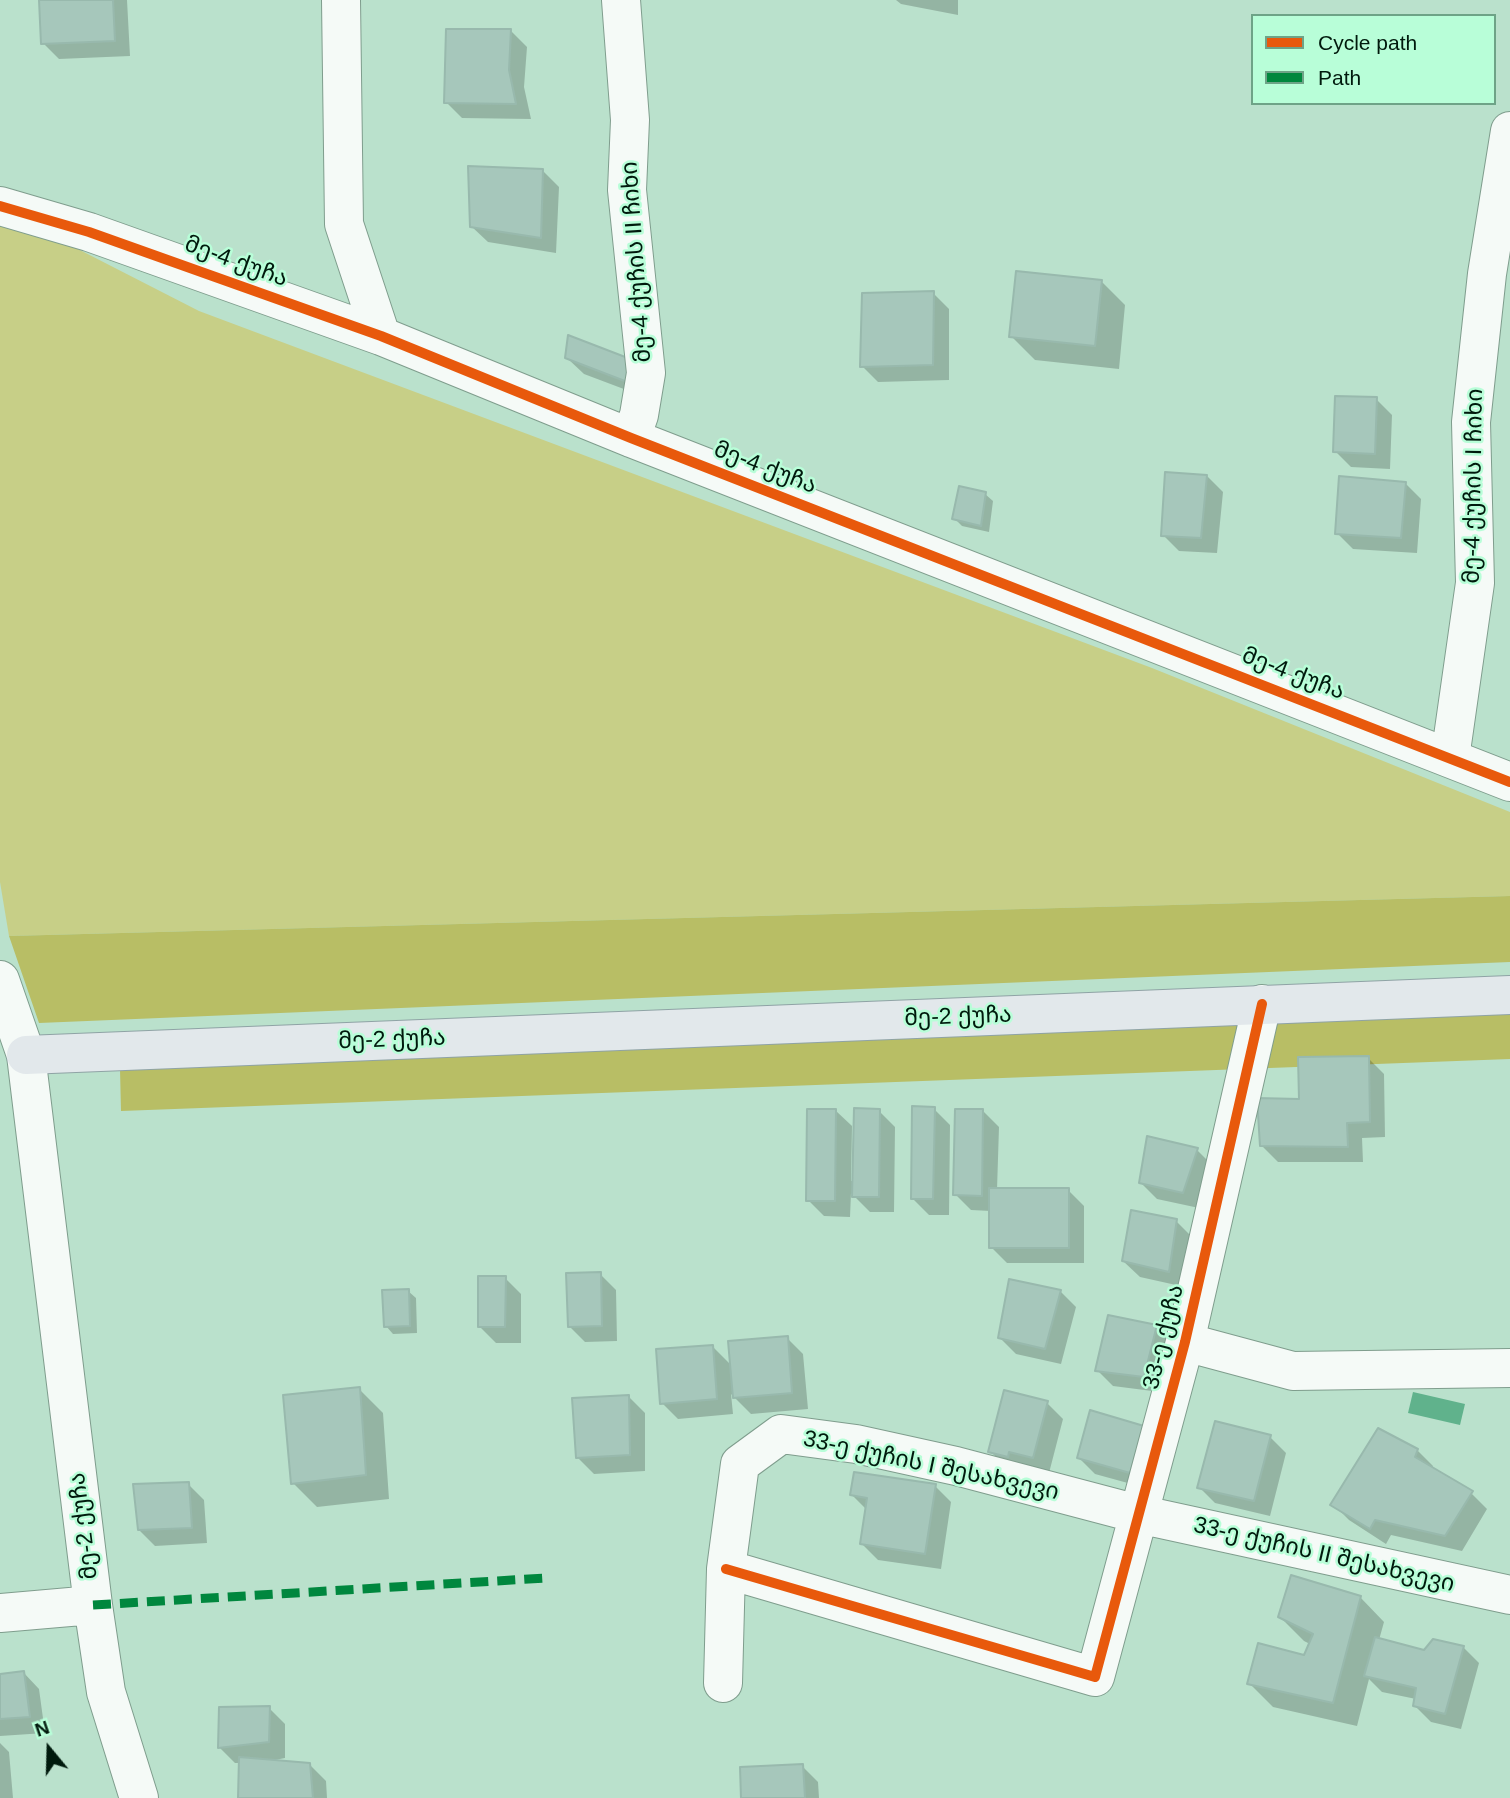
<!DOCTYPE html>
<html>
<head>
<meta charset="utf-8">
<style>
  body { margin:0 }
  #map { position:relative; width:1510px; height:1798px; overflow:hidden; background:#bae1cc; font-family:Helvetica,sans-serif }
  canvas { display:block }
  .legend { position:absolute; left:1251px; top:14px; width:245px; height:91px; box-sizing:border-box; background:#b8fed8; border:2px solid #6ea387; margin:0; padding:9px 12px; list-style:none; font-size:21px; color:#001a0d }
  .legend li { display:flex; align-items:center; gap:14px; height:35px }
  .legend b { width:35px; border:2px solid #6ea387 }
  .north { position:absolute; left:14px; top:1714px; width:70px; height:70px; -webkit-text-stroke:5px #b8fed8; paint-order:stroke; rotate:341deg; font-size:19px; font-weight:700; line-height:28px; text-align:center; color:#001a0d }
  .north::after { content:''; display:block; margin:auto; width:24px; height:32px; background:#001a0d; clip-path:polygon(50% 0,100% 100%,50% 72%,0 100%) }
</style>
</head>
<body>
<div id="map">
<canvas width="1510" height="1798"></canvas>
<ul class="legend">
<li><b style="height:9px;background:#e8590c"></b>Cycle path</li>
<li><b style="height:9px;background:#00873e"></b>Path</li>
</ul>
<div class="north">N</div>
</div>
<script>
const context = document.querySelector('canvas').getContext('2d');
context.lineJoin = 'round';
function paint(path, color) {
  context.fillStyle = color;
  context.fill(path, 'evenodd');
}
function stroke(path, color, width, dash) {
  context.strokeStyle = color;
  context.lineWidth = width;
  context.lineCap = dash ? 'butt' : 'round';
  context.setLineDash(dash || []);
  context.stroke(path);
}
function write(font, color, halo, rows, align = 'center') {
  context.font = font + ' Helvetica,"Noto Sans Georgian",sans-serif';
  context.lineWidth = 5;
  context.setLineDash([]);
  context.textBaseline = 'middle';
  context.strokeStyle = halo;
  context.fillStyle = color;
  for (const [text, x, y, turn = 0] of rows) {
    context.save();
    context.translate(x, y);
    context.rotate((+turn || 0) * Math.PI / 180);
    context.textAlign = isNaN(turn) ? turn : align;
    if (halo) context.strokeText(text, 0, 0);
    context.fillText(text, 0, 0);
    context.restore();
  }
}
paint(new Path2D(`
  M0,225l72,21 127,65 953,357 358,144v84l-1501,40 -9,-54z`), '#c7cf87');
paint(new Path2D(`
  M1510,896v66l-1471,61 -30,-87z
  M1510,1012v47l-1389,52 -1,-42z`), '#b8be65');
paint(new Path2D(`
  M1413,1392l52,12 -5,21 -52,-12z`), '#60b28c');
paint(new Path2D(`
  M41,0h86l3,56 -71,3 -16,-16z
  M896,0h62v15l-57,-11z
  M511,31l16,16 -3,40 7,32 -69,-1 -16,-16z
  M543,171l16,16 -3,66 -68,-11 -17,-16z
  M1101,281l24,24 -6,64 -84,-9 -24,-24z
  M933,293l16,16v71l-71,2 -16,-16z
  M567,358l65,4 13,35 -61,-23z
  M1376,399l16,16 -2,54 -39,-2 -16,-16z
  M1207,476l16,16 -6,61 -38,-2 -16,-16z
  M1405,483l16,16 -4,54 -64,-4 -16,-16z
  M985,494l8,7 -4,31 -27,-6 -8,-8z
  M1368,1058l16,16 1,63 -23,1 1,24h-85l-16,-16 39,-46z
  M934,1109l16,16 -1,90h-20l-16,-16z
  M835,1110l17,16 -1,55h3l25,-70 16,16 -1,85h-24l-19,-19 -1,24 -26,-1 -16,-16z
  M983,1111l16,16 -2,63h71l16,16v57h-77l-16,-16v-36l-20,-1 -16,-16z
  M1197,1150l16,16 -14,42 -42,-9 -16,-16z
  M1176,1221l16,16 -7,50 -45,-10 -17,-16z
  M600,1274l16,16 1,51 -32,1 -16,-16z
  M505,1278l16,16v49h-25l-16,-16z
  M408,1291l8,7 1,35 -24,1 -7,-8z
  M1060,1291l16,16 -15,57 -45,-10 -16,-16z
  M1156,1327l16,16 -12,49 -47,-6 -16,-16z
  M787,1338l16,16 5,55 -57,5 -20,-20 2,20 -55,5 -16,-16 51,-56 19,19z
  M359,1389l24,24 6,86 -72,8 -24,-24z
  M629,1397l16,16v58l-51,3 -16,-16z
  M1047,1403l16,16 -14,54 -43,-6 -16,-16z
  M1092,1413l54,75 -51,-14 -16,-16z
  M1270,1437l16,16 -16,63 -55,-13 -16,-16z
  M1417,1450l16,16 -1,4 39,23 16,16 -25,42 -71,-16 -5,9 -37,-24 -16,-16z
  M188,1484l16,16 3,43 -52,3 -16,-16z
  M935,1486l16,16 -10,67 -63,-9 -16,-16 5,-34 -15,-15z
  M1360,1597l24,25 -5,18 46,12 38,-5 16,16 -18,66 -30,-7 -16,-16 1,-7 -34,-7 -13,-13 -12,47 -84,-19 -24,-24 56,-26 5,-13 -6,-3 -24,-24z
  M23,1672l16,17 6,44 -45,3v-60z
  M269,1708l16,16v34l-15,3 40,4 16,16 1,17h-87l1,-35h-6l-15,-15z
  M0,1743l9,9 4,46h-13z
  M802,1766l16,16 1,16h-77z`), '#0003');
const building = new Path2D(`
  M39,0h74l2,41 -74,3z
  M446,29h65l-2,41 7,34 -72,-1z
  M468,166l75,3 -2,69 -71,-11z
  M1016,271l86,9 -7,66 -86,-9z
  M934,291l-1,74 -73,2 2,-74z
  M568,335l65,25 -3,23 -65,-25z
  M1335,396l42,1 -2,57 -42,-2z
  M1165,472l42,3 -6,63 -40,-2z
  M1339,476l67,6 -5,56 -66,-4z
  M959,486l27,6 -5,34 -29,-7z
  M1369,1056l1,66 -23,1 1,24 -88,-1 -3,-48 42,1 -1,-42z
  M912,1106l23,1 -2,92h-22z
  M854,1108l26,1 -1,88h-27z
  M807,1109h29l-1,92h-29z
  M955,1109h28l-1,87 -29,-1z
  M1147,1136l51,12 -15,45 -44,-10z
  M989,1188h80v60h-80z
  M1131,1210l46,9 -8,53 -47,-11z
  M601,1272l1,54 -34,1 -2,-54z
  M478,1276h28l-1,51h-27z
  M1009,1279l52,11 -16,59 -47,-11z
  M409,1289l1,37 -26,1 -2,-37z
  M1108,1315l49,10 -13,52 -49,-6z
  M788,1336l4,57 -59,5 -5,-57z
  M713,1345l4,54 -57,5 -4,-55z
  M360,1387l6,88 -75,9 -8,-89z
  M1004,1390l44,11 -15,57 -24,-6 -1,5 -20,-5z
  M629,1395l1,60 -54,3 -4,-60z
  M1090,1410l54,16 -14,47 -53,-15z
  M1215,1421l56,14 -17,66 -57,-13z
  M1378,1428l40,21 -3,8 58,34 -28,45 -70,-16 -5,9 -40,-24z
  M854,1472l82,12 -11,70 -65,-10 7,-46 -17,-3z
  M189,1482l3,46 -54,2 -5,-46z
  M1291,1575l70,21 -28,107 -86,-19 11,-41 46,12 9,-21 -35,-17z
  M1375,1637l49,13 9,-11 31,7 -19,68 -32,-8 3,-18 -52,-12z
  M24,1671l6,46 -30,2v-45z
  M270,1706l-1,36 -51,6 1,-41z
  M239,1757l71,6 3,35h-75z
  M803,1764l2,34h-64l-1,-31z`);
paint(building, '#a6c7bb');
stroke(building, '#98b9ad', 2);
const minor = new Path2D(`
  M341,0l3,224 37,112
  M621,0l9,120 -3,70 19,183 -7,42 -8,23
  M0,206l89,26 292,104 250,102 879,344
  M1450,758l25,-175 -4,-161 16,-148 23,-143
  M0,980l26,75 67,550 13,87 33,106
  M1185,1342l108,29 217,-3
  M726,1569l369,108 90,-335 77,-338
  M0,1613l93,-8
  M723,1683l3,-114 14,-105 41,-30 75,10 100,22 182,48 372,81`);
const major = new Path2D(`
  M26,1055l1484,-60`);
stroke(minor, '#7f9d8d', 40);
stroke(major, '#8fa3a5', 40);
stroke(minor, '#f5faf7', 38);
stroke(major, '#e2e8eb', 38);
stroke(new Path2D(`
  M93,1605l453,-27`), '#00873e', 9, [18, 9]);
stroke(new Path2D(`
  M0,206l89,26 292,104 250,102 879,344
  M726,1569l369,108 90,-335 77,-338`), '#e8590c', 10);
write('23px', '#001a0d', '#b8fed8', [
  ["მე-4 ქუჩა",236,262,20],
  ["მე-4 ქუჩის II ჩიხი",637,262,-94],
  ["მე-4 ქუჩა",765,468,21],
  ["მე-4 ქუჩის I ჩიხი",1474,486,-89],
  ["მე-4 ქუჩა",1293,674,21],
  ["მე-2 ქუჩა",958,1017,-2],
  ["მე-2 ქუჩა",392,1040,-2],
  ["33-ე ქუჩა",1164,1337,-76],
  ["33-ე ქუჩის I შესახვევი",931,1466,12],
  ["მე-2 ქუჩა",84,1526,-97],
  ["33-ე ქუჩის II შესახვევი",1324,1555,13]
]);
</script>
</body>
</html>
